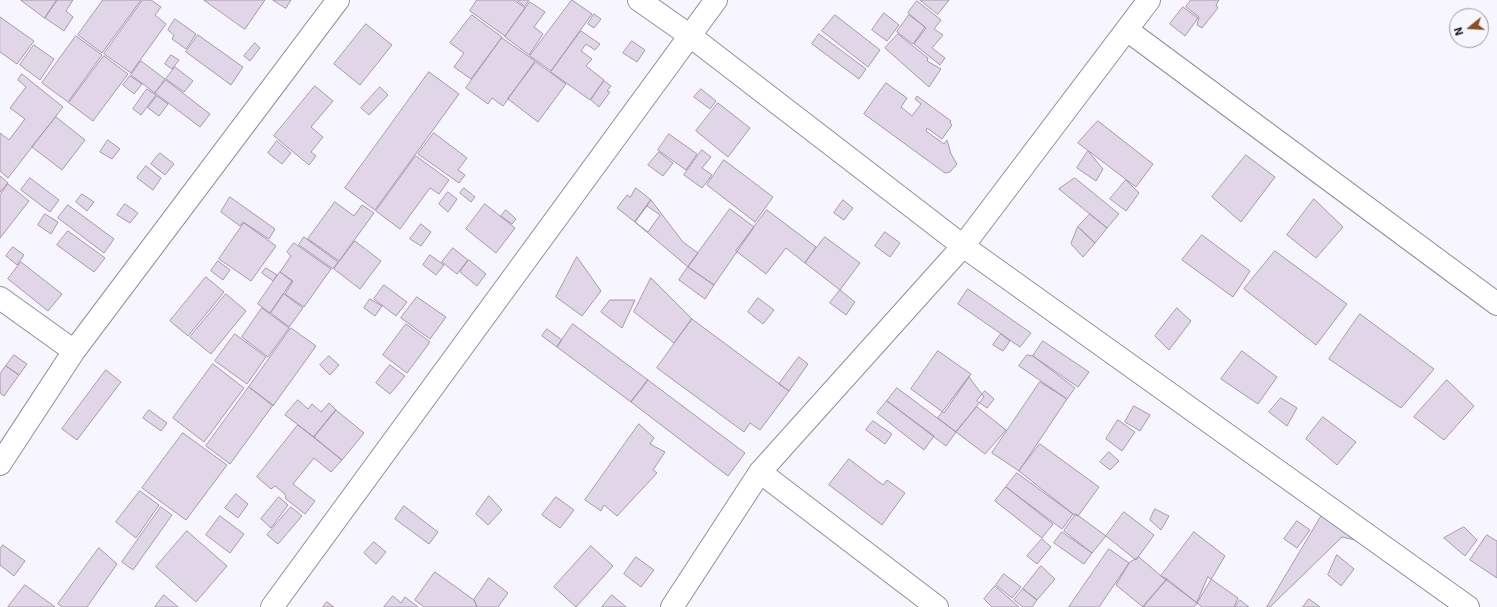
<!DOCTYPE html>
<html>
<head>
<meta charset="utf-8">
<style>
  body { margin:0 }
  #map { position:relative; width:1497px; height:607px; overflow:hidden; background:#f7f6ff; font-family:"Exo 2",sans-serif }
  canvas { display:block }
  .north { position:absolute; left:1449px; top:8px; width:40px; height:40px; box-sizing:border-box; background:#f7f6ff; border:1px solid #9b9ba3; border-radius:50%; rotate:252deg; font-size:11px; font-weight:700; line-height:16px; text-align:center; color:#121219 }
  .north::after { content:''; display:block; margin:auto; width:14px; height:18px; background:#914d21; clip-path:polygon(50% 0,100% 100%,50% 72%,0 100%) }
</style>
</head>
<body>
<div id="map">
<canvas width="1497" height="607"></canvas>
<div class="north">N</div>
</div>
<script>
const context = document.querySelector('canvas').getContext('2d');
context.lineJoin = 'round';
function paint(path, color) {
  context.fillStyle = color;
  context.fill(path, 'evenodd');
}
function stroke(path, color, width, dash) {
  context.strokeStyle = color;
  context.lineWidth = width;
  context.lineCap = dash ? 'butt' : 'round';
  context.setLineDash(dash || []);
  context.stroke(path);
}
const building = new Path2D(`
  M21,0h36l-12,18z
  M57,0h16l-7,11 7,6 -9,14 -19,-13z
  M103,0h38l-39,53 -24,-18z
  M143,0h8l10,7 -6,8 11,9 -35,49 -27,-19z
  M204,0h61l-20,29z
  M273,0h18l-5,8z
  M477,0h37l11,8 -20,28 -35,-25z
  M517,0h12l-4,6z
  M572,0l20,14 -41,57 -21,-15z
  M920,0h29l-11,14z
  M1191,0h28l-3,5 2,3 -16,20 -5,-3 2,-8 -13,-10z
  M917,1l24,19 -7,9 9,6 -11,13 13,10 -5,7 -26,-21 12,-16 -18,-15z
  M530,2l15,10 -11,15 9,7 -14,21 -24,-18z
  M1183,7l15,11 -13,18 -15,-12z
  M884,13l15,12 -12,16 -15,-11z
  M594,14l7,5 -7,9 -6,-4z
  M472,15l30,22 -31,42 -17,-12 10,-14 -14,-10z
  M835,15l45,35 -12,17 -46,-36z
  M909,15l16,12 -12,17 -16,-12z
  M0,17l34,24 -17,23 -17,-12z
  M175,19l21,15 -10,15 -14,-10 2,-4 -6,-5z
  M366,24l26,21 -32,40 -26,-21z
  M581,31l19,13 -5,6 -9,-6 -5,7 11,8 -6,7 18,14 -14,20 -39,-28z
  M819,34l47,35 -7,10 -47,-35z
  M898,34l30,24 -1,3 14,8 -12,18 -44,-39z
  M198,35l45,32 -12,18 -45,-33z
  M76,36l26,19 -34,47 -26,-19z
  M502,38l33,23 -32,45 -11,-8 -4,6 -22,-16z
  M632,41l13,9 -8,12 -14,-9z
  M255,43l5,5 -10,13 -6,-5z
  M34,45l20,14 -14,21 -20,-15z
  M171,55l8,5 -7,9 -7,-5z
  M104,56l24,18 -35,47 -24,-18z
  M141,61l24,18 -10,14 -24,-18z
  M536,62l30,22 -28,38 -30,-23z
  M175,67l18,14 -9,11 -18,-13z
  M429,72l30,22 -84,116 -30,-22z
  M22,74l41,33 -55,71 -8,-7v-38l9,7 16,-21 -15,-11 16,-21 -8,-7z
  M130,76l12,8 -8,10 -11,-9z
  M166,80l44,34 -10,13 -45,-34z
  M604,81l7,5 -4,5 3,1 -11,15 -8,-7z
  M886,83l21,15 -6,9 11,9 9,-12 -6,-5 2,-3 34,25 -1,2 2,2 -10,14 -15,-11 -1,3 18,13 3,-4 4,14 6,10 -7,8 -5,1 -81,-59z
  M315,86l18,15 -22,26 12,10 -12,15 5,4 -7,9 -35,-29z
  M380,87l8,8 -19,20 -8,-7z
  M147,89l9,6 -15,20 -8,-6z
  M701,89l15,12 -6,8 -16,-12z
  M157,96l11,8 -9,12 -11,-8z
  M718,103l32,25 -22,29 -32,-26z
  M56,117l29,23 -23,30 -30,-23z
  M1098,121l55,43 -17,23 -58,-44z
  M434,133l33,25 -9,12 7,5 -6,8 -41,-29z
  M669,134l28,20 -11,16 -28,-20z
  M108,140l12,9 -8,10 -12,-7z
  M277,141l14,12 -9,11 -14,-11z
  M702,150l9,7 -9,11 10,7 -10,13 -18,-13z
  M1088,151l15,18 -7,12 -19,-13z
  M659,152l14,11 -10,13 -15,-11z
  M160,153l14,11 -9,11 -14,-11z
  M1246,155l29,22 -34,45 -29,-25z
  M416,156l33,24 -10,14 -9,-6 -30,41 -24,-18z
  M724,160l49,37 -18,25 -48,-37z
  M146,166l15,12 -8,12 -16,-12z
  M0,176l8,7 -8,9z
  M30,178l29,22 -9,12 -29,-22z
  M1075,178l44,36 -12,14 -48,-39z
  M1126,180l13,13 -13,18 -16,-12z
  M8,184l21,17 -29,37v-43z
  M464,188l11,9 -4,5 -11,-9z
  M636,188l15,12 -16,22 -18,-14 10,-13 3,2z
  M448,192l9,7 -9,13 -9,-8z
  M82,194l12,8 -7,9 -11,-9z
  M230,197l45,32 -6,10 -26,-17 -3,4 -19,-14z
  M1314,199l29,28 -27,31 -29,-23z
  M651,200l32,42 15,11 -10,14 -53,-45z
  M843,200l10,8 -9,12 -10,-7z
  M335,202l19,14 8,-11 12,8 -35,48 -31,-22z
  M125,204l13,9 -8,10 -13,-8z
  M485,204l30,24 -19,25 -30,-24z
  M68,205l46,34 -10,14 -46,-35z
  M647,206l13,9 -12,17 -13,-10z
  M730,209l24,18 -40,58 -26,-18z
  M506,210l10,9 -4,5 -11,-8z
  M767,210l49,37 -11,16 -19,-15 -20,26 -30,-23z
  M45,214l13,8 -7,12 -13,-9z
  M1090,214l17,14 -12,15 -17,-16z
  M244,223l32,23 -25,35 -32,-22z
  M421,224l10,8 -10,14 -11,-7z
  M1078,227l17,16 -12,14 -12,-13z
  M68,231l37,27 -11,14 -37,-27z
  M885,232l15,11 -10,14 -15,-11z
  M1202,235l48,36 -17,26 -51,-37z
  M304,237l34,25 -5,7 -34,-24z
  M825,237l35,26 -20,27 -35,-27z
  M355,241l26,20 -21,28 -26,-20z
  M294,243l37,26 -27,38 -19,-13 8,-13 -13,-9 11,-16 -4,-4z
  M13,247l11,8 -7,10 -11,-9z
  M453,248l15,12 -11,14 -15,-12z
  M1275,251l72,53 -31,41 -72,-56z
  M430,255l14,10 -8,10 -13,-10z
  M577,257l24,34 -19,25 -26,-19z
  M469,260l17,14 -9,12 -17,-14z
  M218,261l12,9 -7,10 -12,-9z
  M21,262l41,32 -14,17 -40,-32z
  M688,267l26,18 -9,14 -26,-19z
  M266,268l11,7 -4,6 -11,-8z
  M280,272l12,9 -22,32 -12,-9z
  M206,277l18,15 -36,44 -18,-15z
  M651,278l41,41 -18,24 -40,-31z
  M384,285l23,17 -11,14 -22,-17z
  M968,289l63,44 -11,14 -62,-43z
  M840,290l15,12 -9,13 -16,-12z
  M226,294l20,17 -35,43 -21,-17z
  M284,294l19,14 -14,19 -18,-14z
  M417,297l29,20 -16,22 -29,-21z
  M758,298l16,12 -11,14 -15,-12z
  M370,299l12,7 -7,10 -11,-8z
  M610,300h25l-13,28 -21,-16z
  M262,308l27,20 -21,29 -26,-20z
  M1177,308l14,13 -22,29 -14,-14z
  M1360,314l74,55 -33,39 -72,-49z
  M692,319l97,72 -29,39 -10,-7 -6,9 -87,-64z
  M406,324l24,18 -23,31 -24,-18z
  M573,324l75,56 -17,22 -74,-55z
  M291,328l25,18 -43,60 -24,-19z
  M547,329l15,11 -5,7 -15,-11z
  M235,334l31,23 -19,27 -32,-23z
  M1001,334l9,7 -7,10 -10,-6z
  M1043,341l46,31 -11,15 -45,-31z
  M938,351l33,23 -27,39 -33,-24z
  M1242,351l35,26 -19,27 -37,-25z
  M14,355l13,9 -8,11 -13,-9z
  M1027,355l6,1 42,32 -8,11 -48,-33z
  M329,356l10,9 -9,10 -10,-10z
  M799,357l9,7 -19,27 -10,-7z
  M213,364l31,24 -40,54 -31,-24z
  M390,365l15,11 -15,18 -14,-11z
  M6,366l13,9 -15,21 -4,-3v-19z
  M106,370l15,12 -44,58 -15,-11z
  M969,377l15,20 -28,35 -18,-14z
  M648,380l97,73 -17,23 -97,-74z
  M1447,380l27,26 -30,34 -30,-23z
  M1040,382l27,17 -48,72 -27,-18z
  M249,387l24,18 -43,59 -24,-18z
  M897,388l59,44 -10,14 -59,-45z
  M985,391l9,8 -7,9 -10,-7z
  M1281,398l16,10 -10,18 -18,-14z
  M298,400l10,9 4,-5 9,8 8,-9 7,7 -22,27 -29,-22z
  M887,401l47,35 -10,14 -47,-37z
  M1134,406l16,9 -10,16 -15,-9z
  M977,407l29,23 -21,24 -29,-22z
  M149,410l18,13 -6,8 -18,-13z
  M336,410l28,23 -22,27 -28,-23z
  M1323,417l33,25 -19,23 -31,-26z
  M1118,420l17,12 -13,19 -16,-12z
  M873,421l19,13 -7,10 -19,-14z
  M639,424l15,14 -4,6 15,8 -12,18 4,3 -40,43 -13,-11 -3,6 -16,-11z
  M298,425l44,35 -11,12 -17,-14 -21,26 22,17 -10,13 -19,-15 -1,-5 -10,-8 -4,3 -14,-12z
  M183,433l44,32 -41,55 -44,-32z
  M1040,444l59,43 -21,29 -5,-2 -54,-43z
  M1109,452l10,9 -9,9 -10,-8z
  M849,459l34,26 4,-5 18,13 -23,32 -53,-40z
  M1017,473l56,41 -11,15 -56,-42z
  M1006,487l47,37 -11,14 -47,-37z
  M140,491l19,14 -23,33 -20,-16z
  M236,494l12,10 -10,14 -13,-10z
  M489,496l13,14 -14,15 -12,-11z
  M279,497l9,8 -17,23 -10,-9z
  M556,497l18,13 -14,18 -18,-13z
  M404,506l34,26 -9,12 -34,-25z
  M161,507l11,8 -39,55 -11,-8z
  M291,507l11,9 -24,28 -11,-9z
  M1155,509l14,7 -8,14 -11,-10z
  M1124,512l30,23 -18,25 -30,-24z
  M1076,514l30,22 -14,17 -28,-22z
  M1322,515l37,26 -17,-4 -72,70h-3z
  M220,516l24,18 -14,19 -24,-18z
  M1297,521l13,9 -13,18 -13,-9z
  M1464,527l13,13 -12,16 -21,-18z
  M187,531l40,35 -31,36 -40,-35z
  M1062,532l30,21 -8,11 -30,-21z
  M1194,532l31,24 -28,47 -36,-27z
  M1487,535l10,6v37l-27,-18z
  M1042,539l9,8 -14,17 -10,-8z
  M374,542l12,10 -10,12 -12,-11z
  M3,545l22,16 -11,15 -14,-11v-16z
  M591,546l22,20 -37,41 -22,-20z
  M99,548l18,16 -30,43h-25l-4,-3z
  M1109,549l20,14 -30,44h-30z
  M1337,555l17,14 -13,17 -13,-11z
  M636,557l18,13 -13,17 -17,-13z
  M1139,557l22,19 6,3 -24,28 -27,-22 13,-22z
  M1041,566l14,13 -18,21 -14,-11z
  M435,572l39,28 3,7h-53l-9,-7z
  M1004,574l17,13 -9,11 -16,-13z
  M1208,577l30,21 -4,9h-32l-5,-4z
  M489,578l19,15 -10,14h-21l-3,-7z
  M1167,579l30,24 -3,4h-51z
  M25,585l30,22h-47z
  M995,586l24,21h-27l-8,-8z
  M1023,589l14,11 -5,7h-9l-9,-7z
  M164,595l14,12h-23z
  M612,595l14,12h-24z
  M393,596l8,7 4,-6 13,10h-34z
  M1309,599l11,8h-17z
  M1240,600l9,7h-14z
  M327,602l7,5h-11z`);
paint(building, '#e1d5e8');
stroke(building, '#a499ab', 1);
const minor = new Path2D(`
  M639,0l50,35 274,211 505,361
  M1127,30l370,274
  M0,298l74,53
  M0,464l74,-113 264,-351
  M760,472l177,135
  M272,607l444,-607
  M672,607l88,-135 203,-226 186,-246`);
stroke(minor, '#908fa2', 24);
stroke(minor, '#fff', 22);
</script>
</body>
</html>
